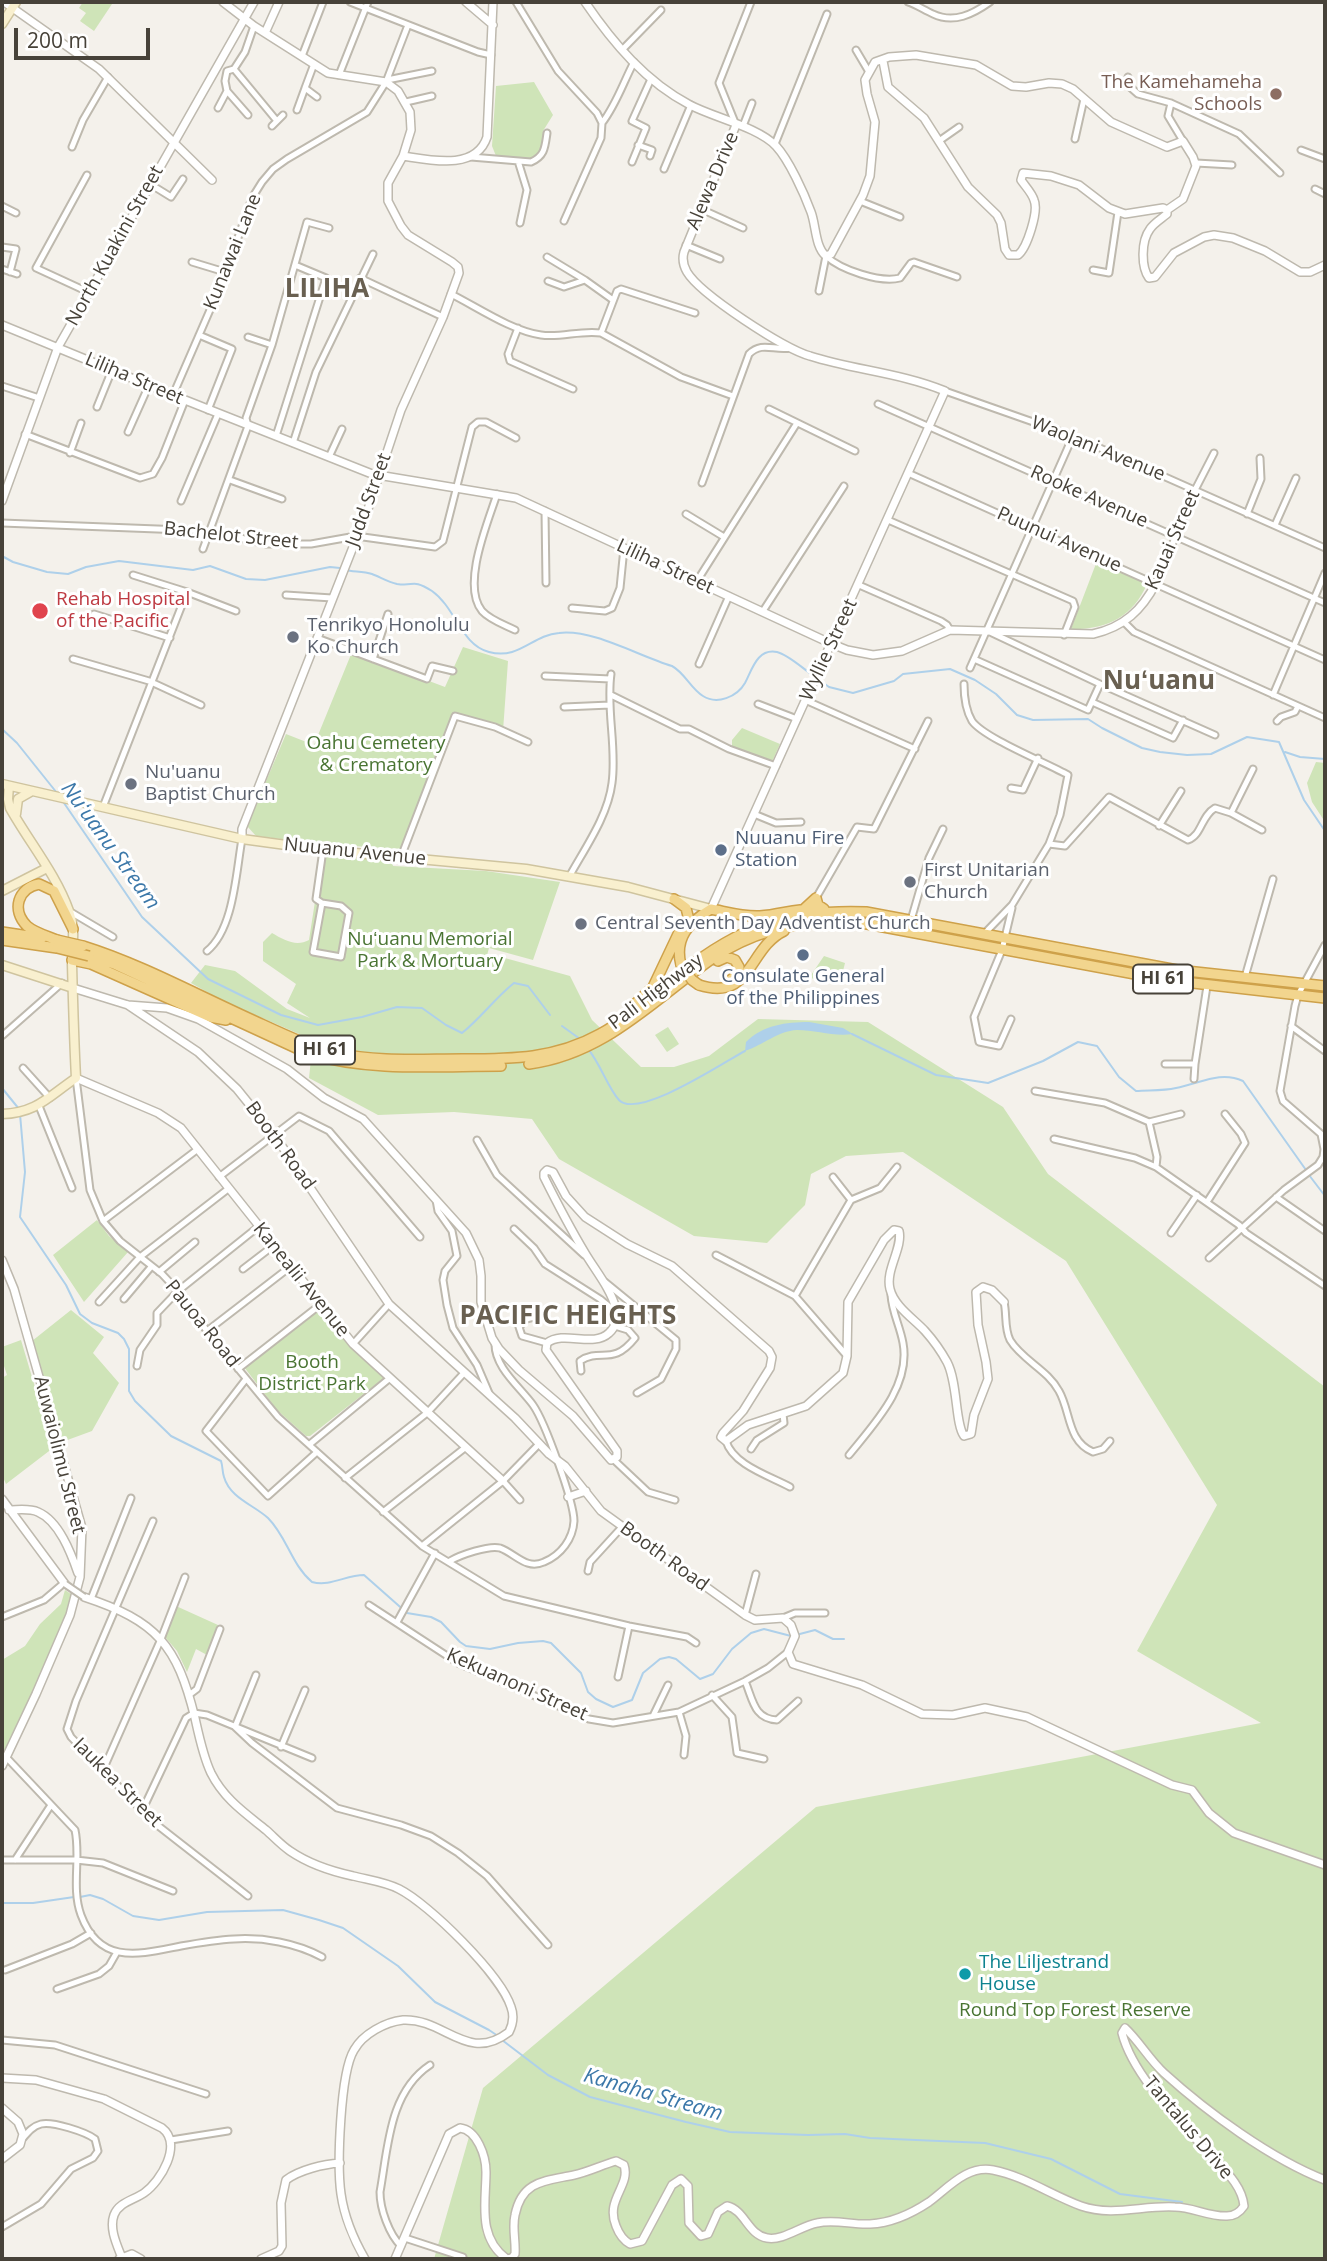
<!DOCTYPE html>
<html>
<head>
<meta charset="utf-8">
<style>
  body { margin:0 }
  #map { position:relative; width:1327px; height:2261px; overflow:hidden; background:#f4f1eb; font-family:"Open Sans",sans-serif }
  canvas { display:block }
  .frame { position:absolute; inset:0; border:4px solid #474239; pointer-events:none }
  .scale { position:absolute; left:14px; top:28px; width:136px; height:32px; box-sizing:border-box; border:4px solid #474239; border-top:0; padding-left:9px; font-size:21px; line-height:24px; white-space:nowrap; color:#474239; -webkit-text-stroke:5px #fff; paint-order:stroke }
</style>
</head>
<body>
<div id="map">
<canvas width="1327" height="2261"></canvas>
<div class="frame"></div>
<div class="scale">200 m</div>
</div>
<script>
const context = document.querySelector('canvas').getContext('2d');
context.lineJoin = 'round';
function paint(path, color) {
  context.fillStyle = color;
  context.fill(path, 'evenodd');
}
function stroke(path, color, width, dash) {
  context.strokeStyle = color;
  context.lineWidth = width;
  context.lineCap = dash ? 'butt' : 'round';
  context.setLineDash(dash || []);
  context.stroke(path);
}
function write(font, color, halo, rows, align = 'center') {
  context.font = font + ' "Open Sans",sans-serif';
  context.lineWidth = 6;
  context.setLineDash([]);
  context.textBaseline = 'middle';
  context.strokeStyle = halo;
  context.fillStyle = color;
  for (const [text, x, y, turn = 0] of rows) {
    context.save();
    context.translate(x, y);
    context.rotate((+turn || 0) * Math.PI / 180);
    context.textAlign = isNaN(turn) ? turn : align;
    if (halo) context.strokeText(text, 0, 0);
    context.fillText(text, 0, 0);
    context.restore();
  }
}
paint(new Path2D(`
  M83,2h25l4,2 -18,27 -14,-10 6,-8 -7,-5z
  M534,82l19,33 -10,16 -1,23 -8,7 -38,-5 -4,-10 4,-60z
  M1097,561l50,23c-14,33 -41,46 -76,45z
  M463,647l45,14 -5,70 -48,-14 -22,60 -33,72 -78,-5 -66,-8 -9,-10 39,-92 28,11 38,-93 93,35z
  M742,728l38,16 -8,18 -40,-16v-6z
  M1316,762l9,1v59l-13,-20 -5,-19z
  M323,850l69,11 1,5 93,5 74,11 -27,78 -44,-12 -6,22 11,-15 76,21 22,44 49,47h33l35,-11 49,-37 110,3 135,85 45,67 277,213v872h-891l49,-171 333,-281 445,-84 -124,-72 80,-146 -151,-244 -163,-109 -57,4 -35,18 -6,31 -38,38 -73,-7 -135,-77 -27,-40 -78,-7 -76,3 -69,-37 4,-38 -90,-39 -32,-18 14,-18 30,6 52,38 23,9 -23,-15 9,-19 -33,-23v-19l9,-9c12,7 24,14 37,7z
  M824,956l21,7 -2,8 17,3 -3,9 -16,-5 -2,4 -30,-4z
  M668,1027l11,17 -12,8 -12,-17z
  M97,1220l12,16 19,16 -44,50 -31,-47z
  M319,1307l17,22 48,46v3l-74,58h-4l-29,-26 -33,-43z
  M71,1310l33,27 -11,16 26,30 -27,48 -30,11 -30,-101z
  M21,1340l32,108 -47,36 -4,-9v-97l5,-3 -5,-15v-13z
  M65,1590l9,6 -5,15 -64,141 -3,-3v-89l23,-14 15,-22 21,-20z
  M176,1606l42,19 -11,30 -11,-6 -9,23 -10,-21 -12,-14z`), '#cfe4b8');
paint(new Path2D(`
  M809,1022l34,6 10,6c-19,3 -37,-4 -56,-4 -19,1 -34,15 -52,21l1,-9c17,-17 40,-20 63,-20z`), '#aed0ea');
stroke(new Path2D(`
  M2,556l11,6 34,10 21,2 18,-7 33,-6 74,9 17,-4 36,13 19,1 65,-13 10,1
  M345,570c9,2 18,1 27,4 8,3 16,8 25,10 18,3 14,-6 35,7 24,17 29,54 57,61 31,8 43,-17 70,-19 35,-4 79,23 113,33 13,7 19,23 31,30 14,9 34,1 42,-13 7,-13 12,-35 32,-31 12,3 26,17 37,24
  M818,679l11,8 24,6 41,-12 9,-7 47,-5 25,11 21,14 21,21 16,5 55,-1 14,9 40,20 18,4 27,3 24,-1 36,-17 32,5 25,58 21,31
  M2,729l15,14 40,50
  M1285,752l15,5 25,2
  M64,803l78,114 66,62 73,36 37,10 44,-8 35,-10 25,1 24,17 16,8c19,-15 33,-35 52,-50l14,3 22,29
  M562,1026l18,13
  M852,1034l84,41 52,8 55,-22 35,-19 19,4 22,31 17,14c13,-1 27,0 40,-3 23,-4 44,-18 67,-7l63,89
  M588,1049c12,14 20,39 31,51 19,20 105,-38 126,-49
  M2,1088l17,21
  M20,1114l5,58 -5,45 46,68 14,29 12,9 26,10 6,6 5,10v42l6,10 36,35 50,25c2,6 1,10 3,16 6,21 30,28 44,41 19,19 23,46 44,64 18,5 34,-7 52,-7l43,38 24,4 10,5 19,20 6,4 24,3 28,-6 25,-2 8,2 30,30 7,19 8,7 17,8 19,-7 11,-27 17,-14 9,-2 7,2 24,20 13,-5 19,-25 19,-16 13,-4 27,7
  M1309,1175l16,21
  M796,1635l19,-5 18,9h11
  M80,1897l10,-2 13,4 30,17 26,4 48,-8 76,-2 36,10 24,8 55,38 37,36 54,28 9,6
  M2,1903h31l41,-6
  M502,2040l46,35 42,22 96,25 44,10 78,3 37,-1 25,4 115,5 66,16 69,35 62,8`), '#aed0ea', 2);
const minor = new Path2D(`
  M350,2l128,50 13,3
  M516,2l42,69 39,42 5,10 -1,15 -37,83
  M908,2c9,3 16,8 25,12 21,10 40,0 57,-12
  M623,49l38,-39
  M856,50l13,22
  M302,56l21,-54
  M314,64l-9,24 12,9
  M234,69l43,52
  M339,75l29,-73
  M1128,77l2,10 8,7 33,9 68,31 41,39
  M387,80l45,-9
  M227,91l21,24
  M406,102l26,-6
  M1171,103l-3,13 15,25
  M218,108l9,-17 -2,-10 2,-10 7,-2 11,-17 9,-26
  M297,110l8,-22
  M602,123c14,-18 21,-40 32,-61
  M736,125l-17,-42 32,-81
  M272,126l11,-11
  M743,126l9,-23
  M1075,139l9,-40
  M939,141l20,-14
  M775,144l52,-130
  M638,145l14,5 -2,6
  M72,147l11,-27 25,-43
  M1301,150l24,9
  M471,157l60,5c14,-6 14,-15 16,-29
  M518,161l9,29 -7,33
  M632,162l14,-34 -14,-7 19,-42
  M1196,163l36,2
  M664,169l27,-64
  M87,175l-51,93 52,24
  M150,184l21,13 12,-18
  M1315,189l10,5
  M860,201l40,16
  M2,206l14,7
  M701,209l42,19
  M686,245l34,14
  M2,247l14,2 -6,23
  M547,257l38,23 28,20
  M192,262l33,10
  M2,269l15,5
  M1093,270l16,3 9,-61
  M360,278l83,39
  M548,281l16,6 21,-7
  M819,291l7,-35c15,14 54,27 74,22l11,-15 3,-1 43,15
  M451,294c26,13 61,37 90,41 20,3 39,-5 60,-2l80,44 52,19
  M518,328l-10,26 2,7 63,28
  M601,333l16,-42 4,-2 74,24
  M199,335l33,14 -24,61
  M248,337l24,8
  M2,386l37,12
  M945,391l128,45 252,112
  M173,395l50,-115 29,-82 10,-16 11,-13 14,-10 80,-47 19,-30 22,-57
  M878,404l447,199
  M97,407l15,-37
  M769,409l86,42
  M128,432l21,-47
  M25,434l115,44 13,-4 9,-16 23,-58
  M276,436l50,-158 -31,-13
  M293,443l23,-71 57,-118
  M70,453l11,-30
  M329,457l13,-28
  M908,473l417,187
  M230,480l52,19
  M702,483l47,-129c13,-13 25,-3 41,-6
  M497,494c-9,28 -36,91 -15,117 8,9 23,14 33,19
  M181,501l37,-87
  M545,511l1,72
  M686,514l38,23
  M1247,514l14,-35 -1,-21
  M888,520l185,81 2,6 -11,28
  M2,523l207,8 58,13h44l45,-8 79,11 8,-6 29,-114 6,-5h8l30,16
  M1275,525l21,-47
  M203,549l45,-123 -2,-8 26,-73 35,-123 22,6
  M133,575l54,17 49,19
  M697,581l100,-158
  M1156,583l39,-93 19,-37
  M859,585l82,36 6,4 3,5
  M286,595l46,3
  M572,608l33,3 7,-3 8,-20 4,-40
  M763,611l81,-125
  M94,614l76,24
  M1124,622l10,10 191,86
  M992,633l108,51 115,51
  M317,638l110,41 5,-13 21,5
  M73,659l76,22 52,24
  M373,659l15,-45
  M974,659l114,51 12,-26
  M699,664l30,-68
  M970,668l103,-232
  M545,676l65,3
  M964,684c0,13 1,25 8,37 12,17 75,42 96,54l-8,40 -11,29
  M611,695l69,34h9l40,20 47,17
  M1273,695l52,-122
  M805,700l110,49
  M1092,702l81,36 10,-18
  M758,704l39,15
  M564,707l46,-2
  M1277,721l4,-4 14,-5 3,-6
  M1011,788l12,2 15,-32
  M103,807l84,-215
  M1231,813l22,-44
  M754,814l22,9 25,-1
  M1159,826l22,-35
  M401,857l54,-141 40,11 33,15
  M569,877c16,-29 39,-61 43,-94 5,-36 -6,-73 -1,-109
  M816,898l41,-71 17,2 54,-108
  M322,903l19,3 8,7 -8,44 -28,-5z
  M322,903l-6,-4 7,-49
  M69,911l44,26
  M911,920l18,-62 14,-29
  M984,934l28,-29 37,-61 16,2 44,-49 79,43c14,-5 13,-24 27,-32l16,5 31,17
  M207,951c27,-22 29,-79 35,-112
  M1245,977l28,-98
  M1011,1019l-12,27 -20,-4 -5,-25 28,-67 10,-42
  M1291,1026l34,25
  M2,1036l60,-53
  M1165,1064h30l12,-78
  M23,1068l27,30
  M76,1078l14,112 13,31 17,20 42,33 16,17 29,40 71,86 144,129 82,50 125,30 58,11 9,6
  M1194,1079l1,-15
  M1035,1091l70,12 44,19 8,35 -1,10
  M39,1106l33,82
  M1149,1122l32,-8
  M1054,1139l81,19 21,9 83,58 7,8 79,53
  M477,1140l20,35 87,80
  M219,1177l80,-61 30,15 91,106
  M833,1177l18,23
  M1276,1197l49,34
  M436,1200l2,11 14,20 5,25 -12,15 -2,9 4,25 6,23 24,37 12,28
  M1207,1202l38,-59 -4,-9 -16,-20
  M103,1221l95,-72
  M514,1229l20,19 11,16 55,35 17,14
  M1171,1233l26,-38
  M716,1255l79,41 52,60
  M1209,1258l75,-68 34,-25 5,-8 1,-8 -3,-15 -38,-33 -3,-10 15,-85 3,-11 27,-50
  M243,1269l30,-23
  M159,1272l36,-30
  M605,1282l71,58v9l-15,30 -24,14
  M795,1296l56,-96 29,-12 17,-21
  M124,1299l27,-32
  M99,1302l41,-45 88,-68
  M1004,1302c3,12 0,26 6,38 12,20 38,30 49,51 12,21 8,50 34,61l10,-3 7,-8
  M543,1315l-17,4 -7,8 3,9 25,7
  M207,1331l83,-64
  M353,1344l36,-40
  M137,1366l3,-16 17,-25v-12l21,-22 80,-64
  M238,1369l82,-64
  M581,1371l-1,-10c21,-14 32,6 55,-23l-7,-8 -13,-4
  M246,1379l-40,52 62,65 49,-44
  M726,1441c7,24 44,35 64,46
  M310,1444l80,-66
  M751,1449l6,-9 27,-17 -1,-9
  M849,1455c25,-31 62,-69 54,-112 -3,-17 -11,-31 -12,-48
  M614,1460l34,32 27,8
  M345,1478l82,-65 37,-40
  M503,1481l17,19
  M383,1512l83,-65
  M153,1521l-77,180 -9,28 4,8 81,84 96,75
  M422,1546l81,-65 36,-37
  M450,1561c10,-6 39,-16 50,-13 16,6 26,22 44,14 17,-7 29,-23 30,-41 0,-19 -29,-99 -41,-116 -13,-18 -39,-38 -38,-62
  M588,1571l2,-9 32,-35
  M91,1599l40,-101
  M369,1605l89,58 131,56 24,4 66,-11 66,-31 23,-13 20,-16
  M745,1615l11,-41
  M2,1617l42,-17 20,-17
  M783,1618l12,-5h30
  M397,1622l38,-69
  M256,1675l-21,52 17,16 85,65 64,17 30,11 27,17 29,23 61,69
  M618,1677l11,-51
  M745,1681c8,19 9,38 32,39l21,-19
  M189,1695l8,-6 23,-60
  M712,1695l20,22 5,36 27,6
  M679,1712l7,24 -2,19
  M653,1716l15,-31
  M281,1747l24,-57
  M7,1758l68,72c6,27 -4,58 6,85 19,51 59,39 100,31 17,-3 35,-6 53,-7 29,-2 62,4 88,18
  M103,1770l58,-131 24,-62
  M142,1811l44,-93 8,-5 13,2 105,43
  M2,1860h74l27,3 70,28
  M15,1860l36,-55
  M5,1970l67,-26 19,-11
  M57,1989l42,-15 10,-8 8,-14
  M2,2040l53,5 151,49
  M171,2140l57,-9
  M2,2227l39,-23 30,-35 22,-11 5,-7 -3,-12c-9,-7 -43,-18 -54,-15 -8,2 -13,8 -18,14
  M405,2238l58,19
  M401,2246c-12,-12 -21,-37 -21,-54 8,-44 9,-100 50,-127`);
const tertiary = new Path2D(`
  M4,2l95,67 113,111
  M223,2l31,24 74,47 58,9 12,9 12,21 1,18 -8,26 -15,27v18l13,25 7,9 44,27 6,5 1,6 -16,44 -42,93 -33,99 -126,320v10
  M466,2l27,23
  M585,2c28,41 61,80 105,103 25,13 68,22 86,41 13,14 28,47 35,66 5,13 4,35 15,44l5,-2 32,-59 7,-19 5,-54 -8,-28 -2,-14 10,-18 14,-5 27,-2 60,10 36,21 14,1 23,-4 13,1 11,5 38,33 56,25 16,-6 10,16 3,9 -13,33 -16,11
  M265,33l14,-31
  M883,61l5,26 36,31 44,69 29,28 4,8 4,26 4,6h9c9,-7 21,-44 16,-55 -2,-7 -9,-14 -13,-20l2,-7 28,3 28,9 30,23 16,6 38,-6 4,2
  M403,156c27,4 73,15 84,-19l6,-135
  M1167,210v4c-6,5 -13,9 -17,15 -9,12 -9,38 -1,49l6,-1 19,-24 30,-16 10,-2 19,3 32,13 35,21h10l15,-7
  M2,325l183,75 187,74 144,24 316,146 15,6 26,5 29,-4 48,-21 143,4c31,-7 49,-24 63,-51
  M2,501l56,-154 196,-345
  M711,909l234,-518c-44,-18 -91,-21 -135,-35 -26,-7 -110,-62 -123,-84 -4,-7 -5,-13 -3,-20l52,-127
  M73,988l55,17 39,3 31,11 89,50 37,29 39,21 103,114 13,27 2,16v26l11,36 7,11 20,21 54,46 38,44 6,-3v-6l-71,-101 1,-7c17,-13 46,5 62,-10 7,-6 9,-16 7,-24 -5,-20 -21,-39 -31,-56 -15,-25 -28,-50 -41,-76v-4l3,-3 6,2 13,24 19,21 42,27 45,22 97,85 3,6 -2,11 -27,43 -20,22 -2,4 5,4 22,-16 58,-19 37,-33 4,-17 1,-54 36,-62 10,-10 5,1c4,17 -14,39 -9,58 4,17 24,30 35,42 9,10 16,20 22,31 11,21 8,62 17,74l7,-2 3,-19 14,-36 -2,-17 -8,-37 -2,-33 7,-5 9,3 12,12
  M128,1005l70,47 39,37 38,47 114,168 126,114 34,36 16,12 36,45 144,104 10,5 28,-2 8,7 4,11 -7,16 5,12 69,21 60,29 31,1 32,-7 42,9 145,68 20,5 17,23 25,20 91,32
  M76,1078l82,35 23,15 172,216 150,137
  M2,1260l12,29 68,239 -2,49 -10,38 -34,79 -34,72
  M568,1497l18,-6
  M2,1499l63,85
  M9,1510c9,0 20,-2 29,2 21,9 33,41 40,61
  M84,1597c73,24 93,48 111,121 4,18 8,38 16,55 13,26 34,40 55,57 8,7 15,15 24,21 19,13 40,20 63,25 16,4 32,6 46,13 30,15 102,86 112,118 3,8 2,17 -2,25 -42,32 -64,-14 -106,-12 -18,2 -40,14 -49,30 -14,23 -17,116 -13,144 3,21 13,46 24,65
  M2,2078l34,2 68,19 58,29c21,16 -1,53 -18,65 -10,7 -25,9 -30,22 -5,14 3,30 8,43
  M2,2108l16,14 5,12 -3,11 -18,14
  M119,2259l13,-5 9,5
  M261,2259l18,-8 3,-5 -1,-43 5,-23c13,-10 38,-16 54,-17
  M395,2259l54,-125 11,-6c17,2 26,28 26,44 0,30 -9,66 21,87l5,-1 3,-4c1,-13 -3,-26 0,-39 7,-35 31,-34 59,-40 14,-3 28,-10 42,-14l8,4c7,21 -19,34 -8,61 3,8 7,14 14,18l12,-3 30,-56 9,-6 7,7 1,37 12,13 7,-2 10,-22 9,-6c18,4 21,29 40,32 16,3 34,-12 50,-15 18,-4 35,2 53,1 22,-1 41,-10 59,-22 19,-14 38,-37 64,-32 31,6 58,25 88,36 32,11 62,-1 94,1 17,0 35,10 52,9 8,0 13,-4 17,-10 -2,-22 -22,-38 -36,-54 -29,-32 -75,-76 -86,-119l3,-5c14,13 24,31 39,45 43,39 107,86 161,107`);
const secondary = new Path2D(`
  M2,24l14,-22
  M2,784l240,55 81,11 203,19 102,18 83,22
  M16,814l2,-15 14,-8
  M2,891l45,-23
  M2,965l71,23
  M2,1114c35,-1 47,-18 74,-36 -2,-38 -3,-76 -4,-114 0,-19 4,-34 -3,-53 -13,-37 -40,-69 -59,-103l-2,-9 1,-13`);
const trunk = new Path2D(`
  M674,899l12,9 4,16
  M804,909l12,-11 2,7 6,4
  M2,932l40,6
  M2,940l55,8
  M57,940c-10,-4 -22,-7 -30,-14 -16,-16 -9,-38 12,-42l15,7 19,38
  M83,946c58,18 118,51 174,76 26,12 51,24 79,31 41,9 84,6 126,6 50,0 93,0 138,-25 29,-16 54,-40 80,-60 60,-48 109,-65 186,-62l311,58 148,16
  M89,956l25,8 195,90c62,18 128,12 192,12
  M72,960l19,4 119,53 16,3
  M718,961l9,-4 8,3 4,7 -2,8 -8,6
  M681,965c-7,-27 8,-43 30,-56 16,3 33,8 49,7 19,-1 37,-8 55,-7
  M699,985c53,17 49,-37 85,-54
  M636,1003l17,-16 27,-57
  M529,1064c76,-10 124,-64 184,-106 45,-30 95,-40 149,-35l305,57 158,18`);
stroke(minor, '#beb9ae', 9);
stroke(tertiary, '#beb9ae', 10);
stroke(secondary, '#cfc49f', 11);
stroke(trunk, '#cea14a', 12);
stroke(minor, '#fff', 5);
stroke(tertiary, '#fff', 7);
stroke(secondary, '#f9f0cf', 8);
stroke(trunk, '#f2d58e', 9);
const minorBridge = new Path2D(`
  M65,1584l19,13`);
const trunkBridge = new Path2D(`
  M57,940l26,6
  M57,948l32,8
  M681,965l11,15 7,5`);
stroke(minorBridge, '#beb9ae', 9, []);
stroke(trunkBridge, '#cea14a', 12, []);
stroke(minorBridge, '#fff', 5);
stroke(trunkBridge, '#f2d58e', 9);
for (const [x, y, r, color] of [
  [1276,94,7,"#8d6e63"],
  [40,611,9,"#e0444e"],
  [293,637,7,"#6b7280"],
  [131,784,7,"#6b7280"],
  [721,850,7,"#5c6f8a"],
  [910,882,7,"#6b7280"],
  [581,924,7,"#6b7280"],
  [803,955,7,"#5c6f8a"],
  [965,1974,7,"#0f9aa8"]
]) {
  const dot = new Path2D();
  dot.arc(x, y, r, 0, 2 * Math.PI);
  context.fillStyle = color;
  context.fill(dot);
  stroke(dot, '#fff', 2.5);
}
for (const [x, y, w] of [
  [1163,979,60],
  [325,1050,60]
]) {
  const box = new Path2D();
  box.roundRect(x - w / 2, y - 14.5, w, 29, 5);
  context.fillStyle = '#fff';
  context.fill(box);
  stroke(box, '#474239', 2);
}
write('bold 18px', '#474239', null, [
  ["HI 61",1163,979],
  ["HI 61",325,1050]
]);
write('19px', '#785e54', '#fff', [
  ["The Kamehameha",1262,83],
  ["Schools",1262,105]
], 'right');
write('19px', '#474239', '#fff', [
  ["Alewa Drive",713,181,-67],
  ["North Kuakini Street",115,246,-61],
  ["Kunawai Lane",233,252,-68],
  ["Liliha Street",134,379,23],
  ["Waolani Avenue",1098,449,22],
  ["Rooke Avenue",1089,497,24],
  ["Judd Street",369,500,-70],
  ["Bachelot Street",231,536,6],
  ["Puunui Avenue",1059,540,24],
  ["Kauai Street",1173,540,-66],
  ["Liliha Street",665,567,25],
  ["Wyllie Street",829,650,-65],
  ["Nuuanu Avenue",355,852,6],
  ["Pali Highway",656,992,-37],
  ["Booth Road",280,1146,54],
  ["Kanealii Avenue",301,1280,51],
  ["Pauoa Road",202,1324,51],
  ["Auwaiolimu Street",59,1455,76],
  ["Booth Road",664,1557,36],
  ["Kekuanoni Street",517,1685,24],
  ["Iaukea Street",117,1783,45],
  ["Tantalus Drive",1188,2128,50]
]);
write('19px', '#be3a42', '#fff', [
  ["Rehab Hospital",56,600],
  ["of the Pacific",56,622]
], 'left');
write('19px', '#5b616d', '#fff', [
  ["Tenrikyo Honolulu",307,626],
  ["Ko Church",307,648],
  ["Nu'uanu",145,773],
  ["Baptist Church",145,795],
  ["First Unitarian",924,871],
  ["Church",924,893],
  ["Central Seventh Day Adventist Church",595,924]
], 'left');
write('19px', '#497432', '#fff', [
  ["Oahu Cemetery",376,744],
  ["& Crematory",376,766],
  ["Nuʻuanu Memorial",430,940],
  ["Park & Mortuary",430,962],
  ["Booth",312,1363],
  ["District Park",312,1385],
  ["Round Top Forest Reserve",1075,2011]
]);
write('19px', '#4e5e75', '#fff', [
  ["Nuuanu Fire",735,839],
  ["Station",735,861],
  ["Consulate General",803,977,"center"],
  ["of the Philippines",803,999,"center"]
], 'left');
write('19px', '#0d838f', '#fff', [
  ["The Liljestrand",979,1963],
  ["House",979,1985]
], 'left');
write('italic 21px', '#3c78a9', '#fff', [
  ["Nuʻuanu Stream",110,846,54],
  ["Kanaha Stream",653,2095,16]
]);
write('bold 26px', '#696051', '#fff', [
  ["LILIHA",327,290],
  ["Nuʻuanu",1159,682],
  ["PACIFIC HEIGHTS",568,1317]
]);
</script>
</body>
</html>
